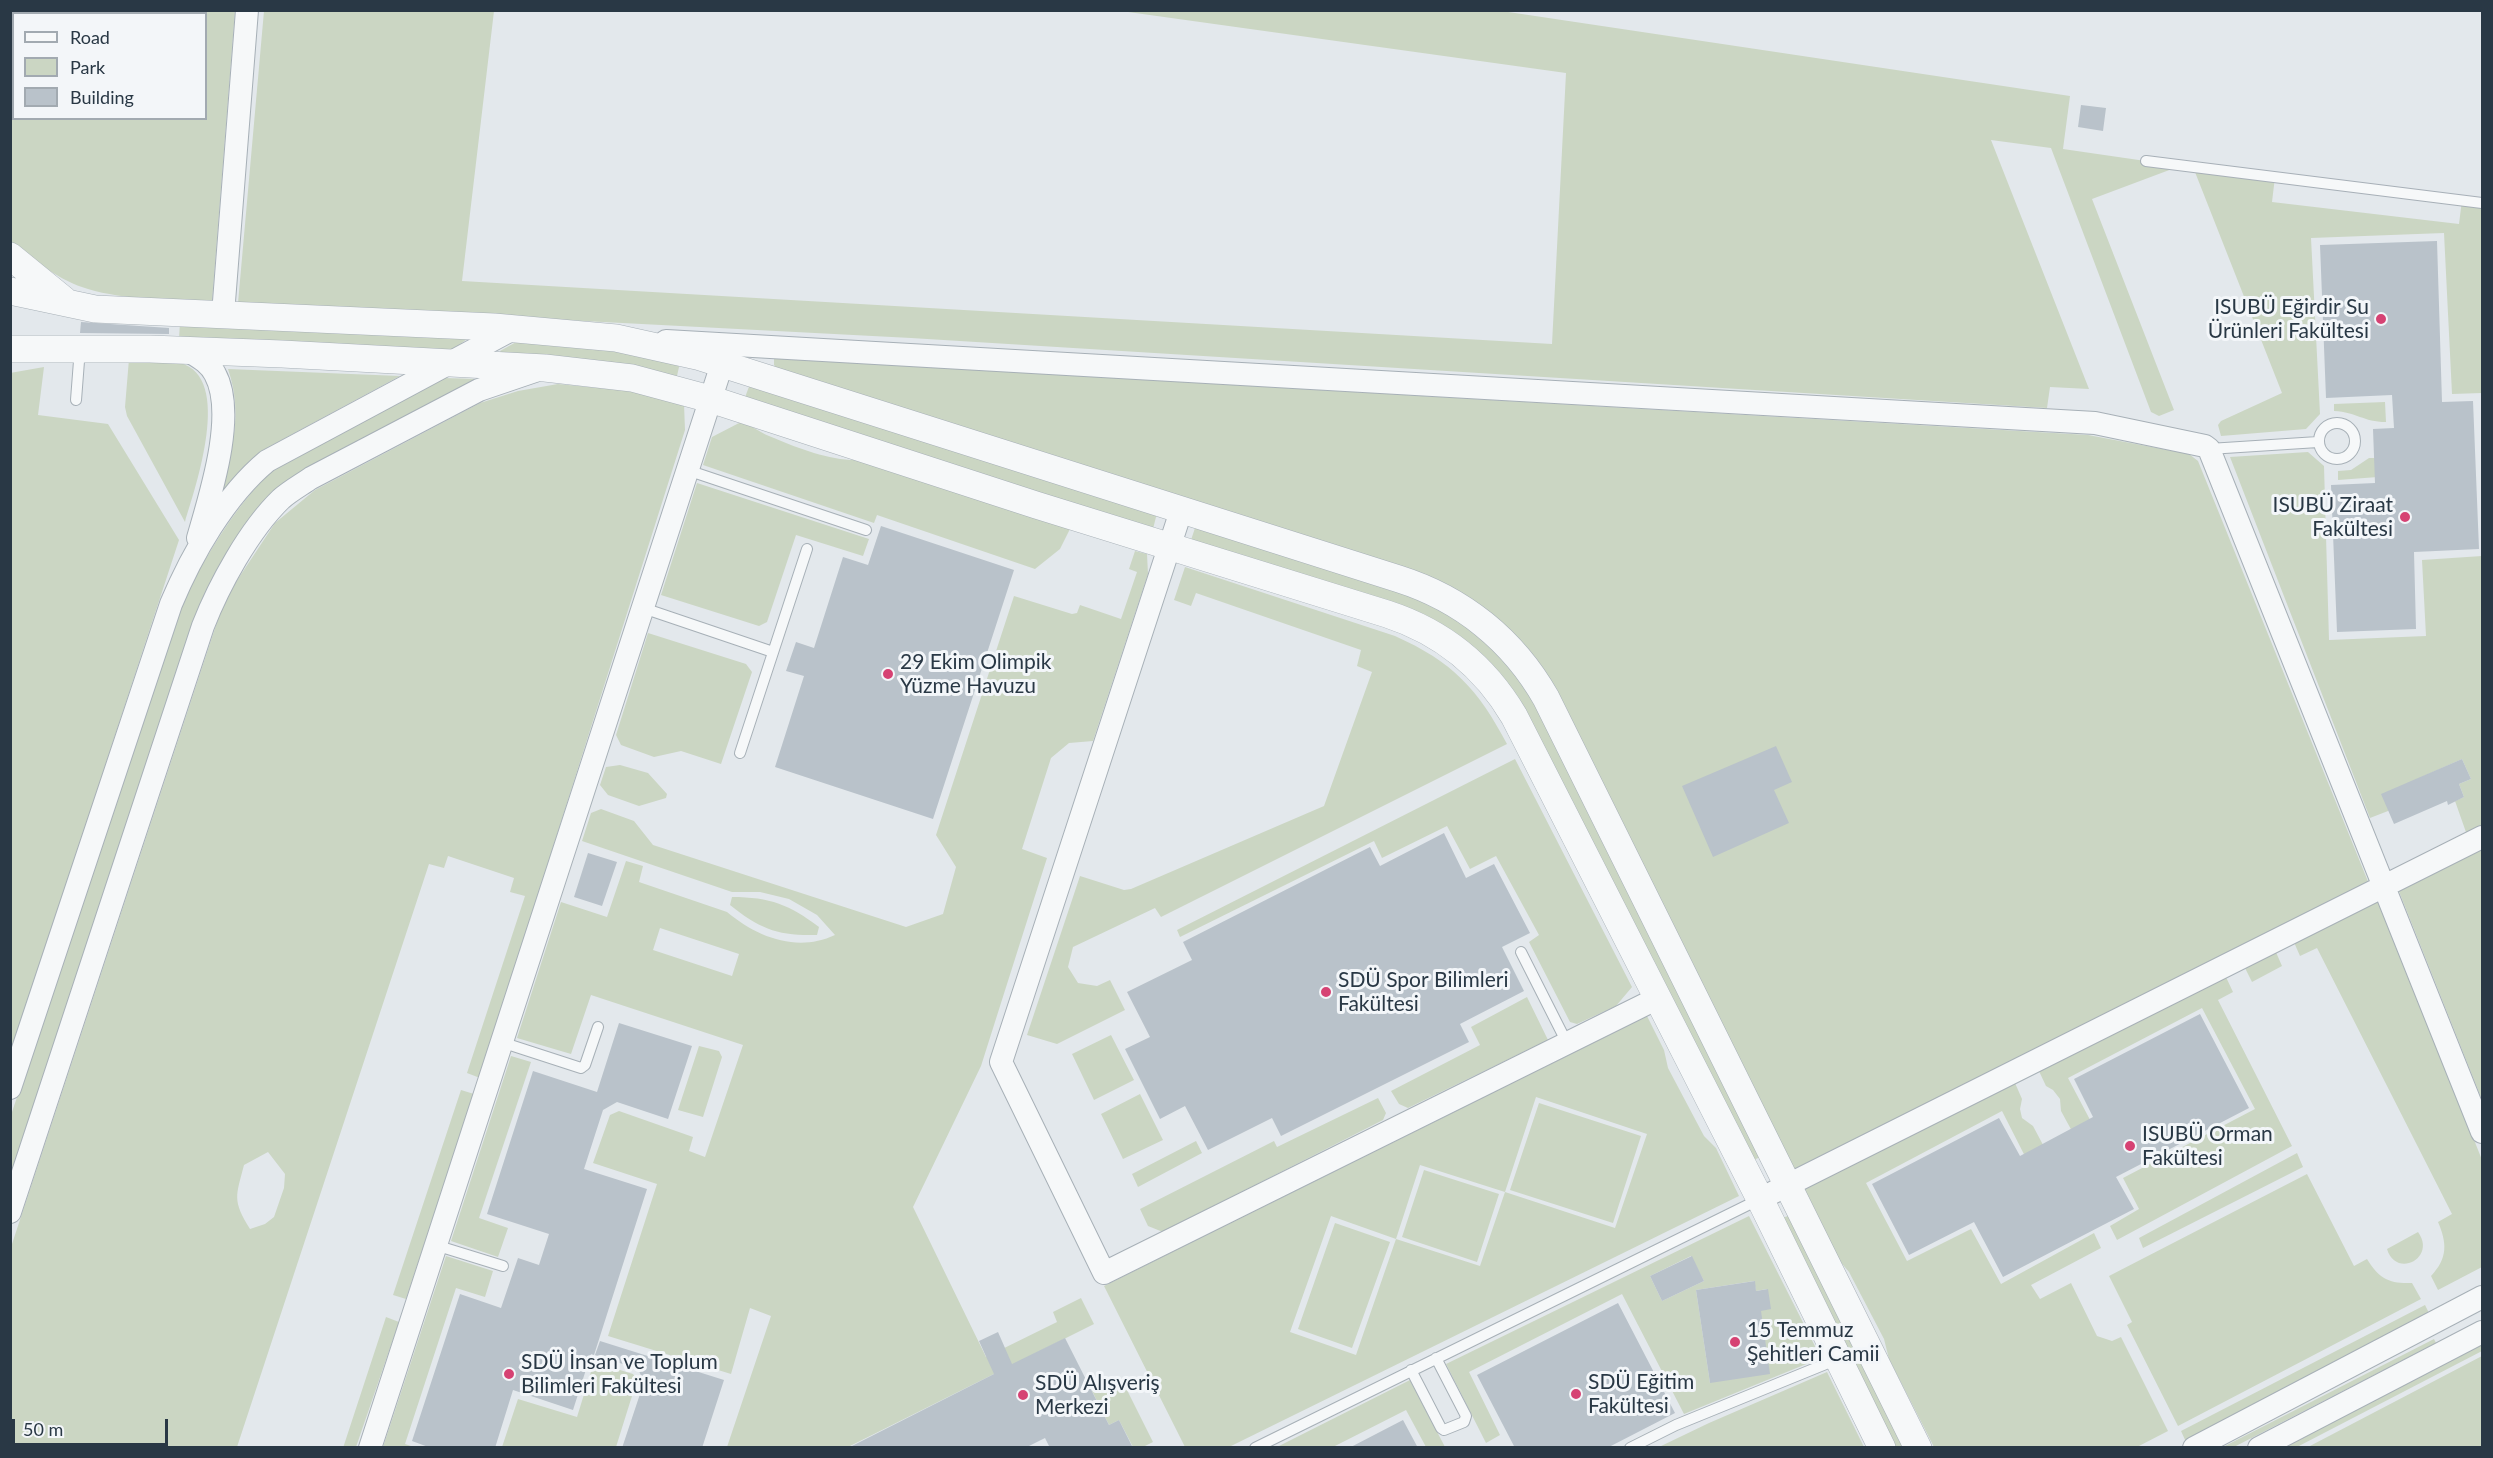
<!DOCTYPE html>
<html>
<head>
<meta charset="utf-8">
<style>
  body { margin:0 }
  #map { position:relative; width:2493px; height:1458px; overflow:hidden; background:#e3e8ec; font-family:Lato,sans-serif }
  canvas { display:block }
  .frame { position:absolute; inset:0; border:12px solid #293845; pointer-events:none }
  .legend { position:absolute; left:12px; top:12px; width:195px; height:108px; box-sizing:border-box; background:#f3f6f9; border:2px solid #a2aab1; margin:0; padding:8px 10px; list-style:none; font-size:18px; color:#293845 }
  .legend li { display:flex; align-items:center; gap:12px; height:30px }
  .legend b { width:30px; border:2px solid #a2aab1 }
  .scale { position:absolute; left:12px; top:1419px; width:156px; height:27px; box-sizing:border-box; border:3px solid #293845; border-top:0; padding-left:8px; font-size:18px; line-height:21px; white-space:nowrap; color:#293845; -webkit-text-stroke:4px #f3f6f9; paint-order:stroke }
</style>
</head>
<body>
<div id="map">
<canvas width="2493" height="1458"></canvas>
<div class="frame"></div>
<ul class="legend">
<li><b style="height:8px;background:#f6f8f9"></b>Road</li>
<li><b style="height:16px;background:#cbd6c3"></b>Park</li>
<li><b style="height:16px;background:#b9c2ca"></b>Building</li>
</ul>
<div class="scale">50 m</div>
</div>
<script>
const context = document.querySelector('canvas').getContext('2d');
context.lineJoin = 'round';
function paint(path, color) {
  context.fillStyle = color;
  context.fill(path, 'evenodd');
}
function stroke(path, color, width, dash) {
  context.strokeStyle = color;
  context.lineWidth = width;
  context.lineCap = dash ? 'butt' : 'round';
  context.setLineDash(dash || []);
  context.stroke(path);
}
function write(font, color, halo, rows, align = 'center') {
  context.font = font + ' Lato,sans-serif';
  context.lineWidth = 6;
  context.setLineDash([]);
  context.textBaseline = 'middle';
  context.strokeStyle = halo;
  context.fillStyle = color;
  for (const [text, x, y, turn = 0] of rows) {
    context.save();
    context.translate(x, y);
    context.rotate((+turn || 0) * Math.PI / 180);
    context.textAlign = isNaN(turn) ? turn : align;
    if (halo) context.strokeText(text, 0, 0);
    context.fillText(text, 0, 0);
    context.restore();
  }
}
paint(new Path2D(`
  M1495,10l575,86 -7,53 117,17 -88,33 82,211 -15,6 -8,-4 -100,-264 -60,-8 98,249 -39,-2 -3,21 -1136,-70 -673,-35 26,-292h230l-32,270 1090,63 14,-271 -445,-62z
  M11,11h224l-23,291c-38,-2 -88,-2 -124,-13 -28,-8 -55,-29 -77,-48zM14,14h192v104h-192z
  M2193,167l82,10 -3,25 187,22 3,-24 20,3v208v-18l-30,1 -8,-161 -133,5 9,176 -14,15 -85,7 -3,-11 3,-4 61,-28z
  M180,322l287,17 -17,13 -271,-13z
  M518,341l85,6 74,16 2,4 -2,9 -3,1 -172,-23 -2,-3z
  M774,358l1314,77 101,19 9,7 171,423 -576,286 -293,-547 -723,-254 -3,-4z
  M129,359c16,1 35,0 51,4 54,14 15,125 5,159l-58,-106 -2,-9z
  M44,367l-6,48 70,9 71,116 -168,513 -1,-680z
  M228,369l172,7 -137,74 -23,21 -20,26c11,-46 24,-81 8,-128z
  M443,378l35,1 -223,138 -244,659v-61l175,-522c24,-42 50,-88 85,-121z
  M558,384l72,7 54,13 1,26 -205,648 -13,-5 58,-177 -15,-4 4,-14 -66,-22 -4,12 -15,-4 -192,583 -226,1v-201l208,-631 13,-28 43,-65 40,-33 165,-87 38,-12zM268,1152l17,22 -1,14 -10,29 -9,7 -15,5c-18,-29 -14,-33 -6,-64z
  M750,384l407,129 -4,16 -409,-129z
  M2385,402l1,20c-23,0 -29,-10 -52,-11v-7z
  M741,422c12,4 21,12 33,16 26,11 57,23 85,22l211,69 -10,20 -25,20 -158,-54 -3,8 -171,-58 9,-28z
  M2308,452l16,14 5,174 97,-4 -4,-76 60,-4v272l-15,7 -12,-34 9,-4 -5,-13 12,-5 -9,-20 -38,17 -36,35 -18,7 -140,-361z
  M2369,458h21l1,18 -53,4v-9l13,-1z
  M697,483l172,56 -6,17 -67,-21 -29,87 -8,4 -98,-31z
  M1202,526l222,72 62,42 47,54 227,463 -10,5 -250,-485 -309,-137 4,-12z
  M1135,551l12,3 1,20 -55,167 -24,2 -18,15 -29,91 25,9 -66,208 -68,141 73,150 71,-35 -4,-10 28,-14 13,26 -246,123h-121l44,-131 -21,-8 -19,66 -123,-38 49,-152 -64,-21 17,-48 9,-4 74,26 -4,14 16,6 38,-112 -152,-50 -20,59 -54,-16 44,-136 46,15 19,-56 17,5 -4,16 88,30c30,25 70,41 108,23l-18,-20 -28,-16 -29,-7h-28l-150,-51 9,-28 10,-4 33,12 19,24 253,82 37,-13 13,-47 -20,-32 78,-239 58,18 5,-1 3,-8 41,14 16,-47 -8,-3zM660,928l79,26 -7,22 -79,-26z
  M1185,567l210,69c58,26 83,53 112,108l-346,173 -6,-9 -82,39 -5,20 10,16 19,3 13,-6 15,30 -68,34 -30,-9 53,-159 44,14 7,-1 193,-83 48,-134 -15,-6 4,-16 -165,-57 -5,13 -17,-6z
  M648,633l98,31 6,8 -31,92 -40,-13 -27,6 -33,-12 -5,-10z
  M1515,759l117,228 -16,19 -39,18 -7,-2 -41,-80 10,-7 -43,-79 -26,13 -23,-43 -65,32 -8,-17 -194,96 -3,-7z
  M620,765l28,8 19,21 -1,4 -27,8 -31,-11 -8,-10 6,-18z
  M2482,847v253l-84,-211z
  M732,897c38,0 58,8 87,30l-2,8c-39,1 -57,-6 -87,-30z
  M2372,900l9,4 101,256v107l-44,23 -7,-14c17,-18 16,-33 7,-54l14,-8 -135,-266 -17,8 -7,-16z
  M2275,950l7,16 -30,16 -8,-16z
  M2225,975l8,17 -15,8 74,146 -175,94 -7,-14 29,-17 -16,-31 132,-69 -53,-101 -134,70 30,57 -19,9 -18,-33 -1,-12 -7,-9 -7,-4 -8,-17z
  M1527,997l21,43 -140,68 -9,-4 -8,-13 89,-46 -9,-18z
  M1647,1016l17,34 4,18 36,68 12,12 23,48 -510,251h-44l-81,-161zM1536,1097l111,37 -32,94 -110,-36zM1420,1165l85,27 -25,74 -84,-27zM1331,1216l65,23 -40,116 -66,-23z
  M1111,1035l23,45 -40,20 -22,-46z
  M699,1046l20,5 3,6 -19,60 -25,-7z
  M511,1056l20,6 -52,156 29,10 -10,29 -47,-16z
  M2015,1083l7,16 -2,10 2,9 11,8 17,32 -19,10 -29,-57 -136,72 41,78 64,-32 30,55 93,-51 7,15 -70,37 9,14 31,-16 26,53 15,5 9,-4 47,94 -31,16h-203l-45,-88 -5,-20 -35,-67 -11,-13 -36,-70z
  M461,1090l13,4 -68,205 -13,-4z
  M1140,1094l23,46 -40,19 -22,-45z
  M1378,1098l8,15 -3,7 -220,112 -15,-6 -8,-17 134,-68 3,6z
  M1539,1103l102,33 -28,87 -103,-33z
  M1196,1141l6,12 -64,34 -6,-13z
  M2297,1153l6,14 -160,81 -4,-10z
  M1424,1170l75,24 -22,68 -75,-25z
  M2307,1174l47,92 13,-7c12,20 23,25 45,24l9,16 -243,127 -51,-101 5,-3 -23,-46z
  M1791,1215l118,232h-16l-111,-229z
  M1749,1216l72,142 -137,56 -62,-120 -153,78 31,63 -14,8 -40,-79zM1691,1256l13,25 -42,20 -12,-25zM1754,1281l2,10 11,-2 -6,22 -51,72 -14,-93z
  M1335,1223l55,19 -38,106 -54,-19z
  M2418,1232c19,26 -22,47 -31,17z
  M446,1256l47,15 -8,26 -29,-9 -51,156 9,3h-31z
  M2425,1305l5,10 -244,127 -5,-11z
  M386,1317l13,5 -43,125 -13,1z
  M2482,1338v13l-185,96 -26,1z
  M2434,1339l2,4 -202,104h-11z
  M2482,1356v91h-174z
  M594,1362l39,12 4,6 -21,67h-114l16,-48 59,18z
  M1827,1372l37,75h-205l50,-24z
  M1121,1378l32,64 -10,5h-10l-14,-27 -10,5 -17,-34z
  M1410,1380l35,67h-19l-20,-37 -73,37h-56z`), '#cbd6c3');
paint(new Path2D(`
  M2081,105l25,3 -3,23 -25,-4z
  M2437,241l5,161 31,-1 6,148 -65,3 2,77 -79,3 -6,-147 44,-2 -2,-54 21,-1 -2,-33 -66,3 -6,-153z
  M81,322l88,6v6l-89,-1z
  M881,526l133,44 -81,249 -158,-52 29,-91 -18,-5 10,-29 18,6 29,-91 25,8z
  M1776,746l16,36 -18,8 15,33 -76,34 -31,-71z
  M2462,759l9,20 -12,5 5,13 -16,8 -1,-4 -53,23 -13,-30z
  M1444,833l22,45 28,-14 36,69 -28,14 22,44 -64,33 9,18 -188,94 -9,-18 -64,32 -23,-44 -25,13 -35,-70 25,-12 -23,-45 65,-32 -9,-18 187,-95 10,19z
  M588,853l29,9 -15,44 -28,-9z
  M2200,1014l49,94 -133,69 18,32 -131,68 -29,-55 -65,33 -37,-71 127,-66 21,38 73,-39 -19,-38z
  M619,1023l73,23 -24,73 -51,-17 -14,8 -19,59 63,20 -53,166 -3,-1 -18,56 -60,-20 -18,58h-64l-19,-7 48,-147 41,14 17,-50 21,7 10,-31 -62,-20 46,-143 64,21z
  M1692,1256l12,25 -42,20 -12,-25z
  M1755,1281l1,10 12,-2 3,20 -10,2 9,63 -60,9 -14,-93z
  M1618,1303l57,110 -68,35h-92l-38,-73z
  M998,1332l14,32 53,-26 44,87 10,-5 14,28h-83l-5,-10 -20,10h-177l146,-74 -15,-33z
  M600,1341l124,39 -22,68h-80l22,-66 -6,-13 -43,-14z
  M1403,1420l15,28h-69z`), '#b9c2ca');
const service = new Path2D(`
  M2146,161l336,42
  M76,400l4,-52
  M2319 441a18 18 0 1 1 36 0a18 18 0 1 1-36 0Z
  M2209,449l109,-7
  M687,470l179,60
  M643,608l130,44
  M740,753l67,-204
  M1521,952l46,91
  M501,1042l80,26 4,-3 13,-38
  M435,1245l68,21
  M1411,1370l30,58 3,2 20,-8 2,-6 -30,-58
  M1255,1448l505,-249
  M1630,1448l46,-23 162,-66`);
const minor = new Path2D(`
  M223,314l24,-304
  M666,341l1429,82 110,23 4,3 273,683
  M187,350c11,7 22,12 28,24 22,40 -5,122 -17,164
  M1181,511l-180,551 103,211 554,-275
  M10,1088l161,-484c21,-50 54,-108 96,-143l246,-132
  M1760,1199l722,-362
  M10,1212l193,-586c16,-41 46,-96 78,-127 9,-8 20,-14 30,-21l168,-88 56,-19
  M370,1448l352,-1084 9,-14
  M2194,1448l288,-151
  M2259,1448l223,-116`);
const tertiary = new Path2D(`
  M10,256l54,44
  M10,291l85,18 399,18 122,11 81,18 702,223c63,20 114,61 147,119l372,750
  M10,349h140l132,5 263,14 87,10 78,21 326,106 351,109c55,18 98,53 127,102l246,483 122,249`);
stroke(service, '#a7b0b7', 12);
stroke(minor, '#a7b0b7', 24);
stroke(tertiary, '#a7b0b7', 28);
stroke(service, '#f6f8f9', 10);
stroke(minor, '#f6f8f9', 22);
stroke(tertiary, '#f6f8f9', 27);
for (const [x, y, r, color] of [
  [2381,319,6,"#d64273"],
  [2405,517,6,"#d64273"],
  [888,674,6,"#d64273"],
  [1326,992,6,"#d64273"],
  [2130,1146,6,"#d64273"],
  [1735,1342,6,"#d64273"],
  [509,1374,6,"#d64273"],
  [1576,1394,6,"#d64273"],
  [1023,1395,6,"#d64273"]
]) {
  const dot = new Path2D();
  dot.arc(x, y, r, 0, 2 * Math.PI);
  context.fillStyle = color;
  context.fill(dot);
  stroke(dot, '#f3f6f9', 2);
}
write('21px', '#293845', '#f3f6f9', [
  ["ISUBÜ Eğirdir Su",2369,307,"right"],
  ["Ürünleri Fakültesi",2369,331,"right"],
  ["ISUBÜ Ziraat",2393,505,"right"],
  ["Fakültesi",2393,529,"right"],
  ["29 Ekim Olimpik",900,662],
  ["Yüzme Havuzu",900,686],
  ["SDÜ Spor Bilimleri",1338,980],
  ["Fakültesi",1338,1004],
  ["ISUBÜ Orman",2142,1134],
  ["Fakültesi",2142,1158],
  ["15 Temmuz",1747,1330],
  ["Şehitleri Camii",1747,1354],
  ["SDÜ İnsan ve Toplum",521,1362],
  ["Bilimleri Fakültesi",521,1386],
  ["SDÜ Eğitim",1588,1382],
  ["Fakültesi",1588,1406],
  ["SDÜ Alışveriş",1035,1383],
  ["Merkezi",1035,1407]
], 'left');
</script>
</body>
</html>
